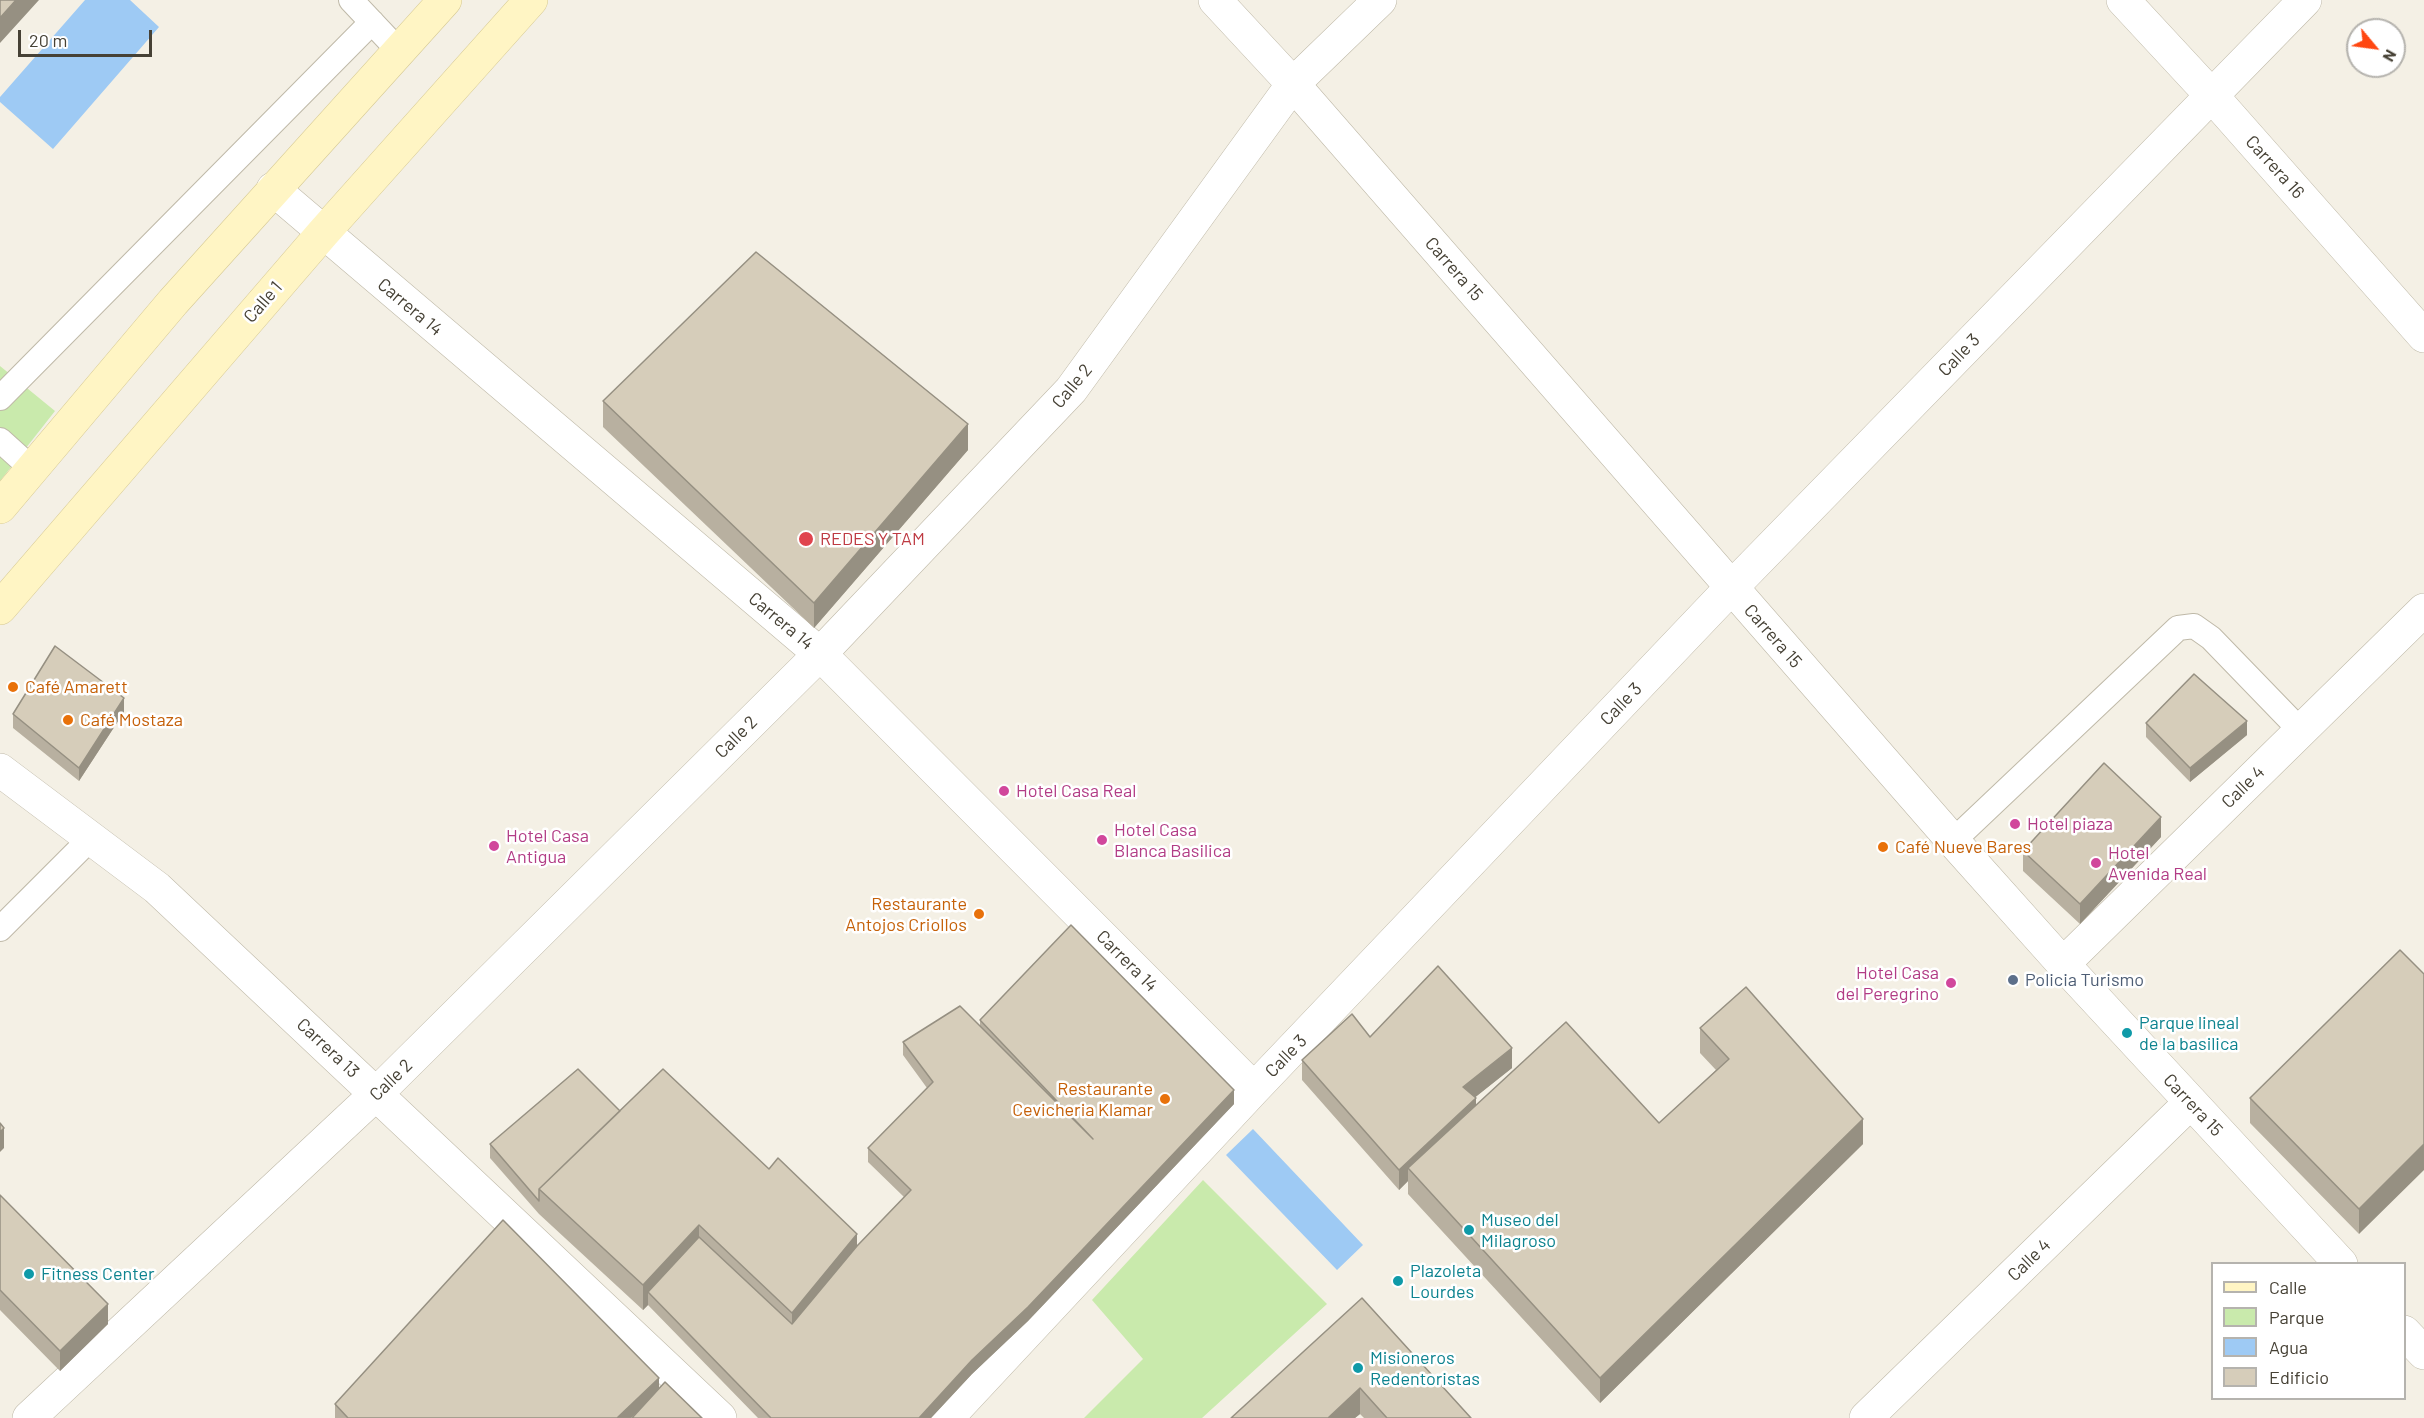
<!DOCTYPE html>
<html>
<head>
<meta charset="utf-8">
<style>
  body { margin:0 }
  #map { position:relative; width:2424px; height:1418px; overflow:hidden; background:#f4f0e5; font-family:Barlow,sans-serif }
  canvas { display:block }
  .legend { position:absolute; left:2211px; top:1262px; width:195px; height:138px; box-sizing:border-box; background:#fff; border:2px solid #b5b3ae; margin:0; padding:8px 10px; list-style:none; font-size:18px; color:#464135 }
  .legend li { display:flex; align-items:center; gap:12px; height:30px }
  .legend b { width:30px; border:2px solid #b5b3ae }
  .north { position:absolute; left:2346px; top:18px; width:60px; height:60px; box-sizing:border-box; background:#fff; border:2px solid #b5b3ae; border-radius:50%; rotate:119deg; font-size:16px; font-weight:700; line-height:24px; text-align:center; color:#464135 }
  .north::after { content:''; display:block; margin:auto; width:21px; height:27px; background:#ff4711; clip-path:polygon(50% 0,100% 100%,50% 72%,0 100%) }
  .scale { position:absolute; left:18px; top:30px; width:134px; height:27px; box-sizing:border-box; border:3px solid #464135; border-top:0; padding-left:8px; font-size:18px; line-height:21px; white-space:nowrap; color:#464135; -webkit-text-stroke:4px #fff; paint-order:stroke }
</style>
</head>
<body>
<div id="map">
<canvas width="2424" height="1418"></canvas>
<ul class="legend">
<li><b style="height:8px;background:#fff5c4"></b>Calle</li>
<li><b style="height:16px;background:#c9eaac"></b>Parque</li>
<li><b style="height:16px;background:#9ecaf4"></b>Agua</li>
<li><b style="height:16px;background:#d6cdba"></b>Edificio</li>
</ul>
<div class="north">N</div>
<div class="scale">20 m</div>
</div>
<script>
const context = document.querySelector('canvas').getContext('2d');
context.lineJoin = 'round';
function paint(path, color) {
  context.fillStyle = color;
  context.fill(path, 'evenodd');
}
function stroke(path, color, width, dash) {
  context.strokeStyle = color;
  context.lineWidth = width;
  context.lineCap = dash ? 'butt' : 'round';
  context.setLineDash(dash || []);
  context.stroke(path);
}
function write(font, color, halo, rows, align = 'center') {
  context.font = font + ' Barlow,sans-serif';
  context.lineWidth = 5;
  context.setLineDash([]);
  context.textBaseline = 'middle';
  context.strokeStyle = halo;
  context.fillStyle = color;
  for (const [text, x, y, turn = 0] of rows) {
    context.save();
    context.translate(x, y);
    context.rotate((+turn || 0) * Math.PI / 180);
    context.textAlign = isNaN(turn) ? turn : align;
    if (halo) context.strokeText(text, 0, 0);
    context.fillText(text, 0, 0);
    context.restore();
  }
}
paint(new Path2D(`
  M0,366l55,45 -55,70z
  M1203,1180l124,124 -125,114h-118l59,-59 -51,-59z`), '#c9eaac');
paint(new Path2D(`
  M85,0h45l29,27 -106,122 -53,-47v-5z
  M1253,1129l110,116 -26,25 -111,-115z`), '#9ecaf4');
const lane = new Path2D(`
  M351,0l48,51
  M0,398l372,-376
  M0,440l31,28
  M1953,841l225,-213 16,-2 17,12 90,93
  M0,929l91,-91`);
const street = new Path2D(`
  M1215,0l78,84 660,757 110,123 278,300
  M2123,0l89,96 212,240
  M273,189l547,465 434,435
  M0,770l157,118 563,530
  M2063,964l361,-354
  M2404,1332l20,21
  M29,1418l348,-325 443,-439 251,-264 222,-306 87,-84
  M947,1418l307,-329 477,-501 574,-588
  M1866,1418l325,-316`);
const secondary = new Path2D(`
  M0,507l173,-205 272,-302
  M0,608l323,-375 208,-233`);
stroke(lane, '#bfb9a8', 26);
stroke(street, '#bfb9a8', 34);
stroke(secondary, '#d6c993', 34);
stroke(lane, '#fff', 24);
stroke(street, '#fff', 33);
stroke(secondary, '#fff5c4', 33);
paint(new Path2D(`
  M603,401l365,49 -154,178 -211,-201z
  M124,712l-45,69 -66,-53v-14z
  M2146,723l101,12 -57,47 -44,-45z
  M2161,837l-81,87 -57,-53v-20z
  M2424,974l-65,260 -109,-111v-25z
  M980,1020l254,84 -206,217 -56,53 -41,44h-173l-110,-113 -5,5 -104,-96 -49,-56v-14l130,-33 149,58 88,77 47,-49 -36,-35v-14l59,-60 -24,-33v-13l77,-16z
  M1700,1028l163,116 -263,259 -192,-209v-13l-9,9 -97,-110v-20l68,-23 142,31 -37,29 1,8 183,18 57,-53 -16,-17z
  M0,1195l108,129 -48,47 -60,-61z
  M1362,1298l109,120h-107l-4,-4 -5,4z
  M335,1404l305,6 -9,8h-296z`), '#b8b0a0');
paint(new Path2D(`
  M16,0h23l-39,43v-25z
  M968,424v26l-154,178v-25z
  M124,698v14l-45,69v-13z
  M2247,721v14l-57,47v-14z
  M2161,817v20l-81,87v-20z
  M1512,1048v20l-49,39v-20z
  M1234,1090v14l-206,217 -56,53 -41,44h-12l53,-58z
  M1476,1098v19l-68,51v13l-9,9v-20z
  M1863,1119v25l-263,259v-25z
  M4,1128v20l-4,4v-20z
  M2424,1144v26l-65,64v-25z
  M699,1225v26l-51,41v13l-5,5v-25z
  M857,1234v26l-65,78v-25z
  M108,1304v20l-48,47v-20z
  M659,1378v13l-28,27h-14z
  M1360,1388v26l-5,4h-27z`), '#969082');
const building = new Path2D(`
  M0,0h16l-16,18z
  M756,252l212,172 -154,179 -211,-202z
  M55,646l69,52 -45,70 -66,-54z
  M2194,674l53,47 -57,47 -44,-45z
  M2104,763l57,54 -81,87 -57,-53z
  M1071,925l163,165 -206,217 -56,53 -53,58h-148l-123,-126 51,-55 93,87 65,-78 54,-56 -43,-42 65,-66 -30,-40 57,-36 133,133 -113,-119z
  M2400,950l24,24v170l-65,65 -109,-111z
  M1438,966l74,82 -49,39 13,11 -77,72 -97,-110 50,-46 18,23z
  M1746,987l117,132 -263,259 -192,-210 158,-146 93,101 70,-64 -29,-31z
  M578,1069l42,42 -81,78v12l-49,-57z
  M663,1069l106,100 9,-11 79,76 -65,79 -93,-88 -56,60 -104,-96z
  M0,1123l4,5 -4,4z
  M0,1195l108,109 -48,47 -60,-61z
  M503,1220l156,158 -42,40h-269l-13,-14z
  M1362,1298l109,120h-84l-27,-30 -32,30h-97z
  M665,1382l37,36h-70z`);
paint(building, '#d6cdba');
stroke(building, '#969082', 1.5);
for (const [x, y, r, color] of [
  [806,539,8,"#e0444e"],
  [13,687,6,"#e8710a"],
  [68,720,6,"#e8710a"],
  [1004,791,6,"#d1479c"],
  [2015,824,6,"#d1479c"],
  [1102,840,6,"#d1479c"],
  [494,846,6,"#d1479c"],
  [1883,847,6,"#e8710a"],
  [2096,863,6,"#d1479c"],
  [979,914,6,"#e8710a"],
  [2013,980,6,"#5c6f8a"],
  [1951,983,6,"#d1479c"],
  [2127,1033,6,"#0f9aa8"],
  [1165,1099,6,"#e8710a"],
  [1469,1230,6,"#0f9aa8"],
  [29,1274,6,"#0f9aa8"],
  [1398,1281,6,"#0f9aa8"],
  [1358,1368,6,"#0f9aa8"]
]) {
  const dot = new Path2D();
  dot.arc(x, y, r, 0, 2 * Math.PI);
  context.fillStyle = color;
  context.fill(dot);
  stroke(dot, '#fff', 2);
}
write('18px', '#464135', '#fff', [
  ["Carrera 16",2275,167,48],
  ["Carrera 15",1454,269,49],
  ["Calle 1",263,302,-49],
  ["Carrera 14",410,307,40],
  ["Calle 3",1959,355,-46],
  ["Calle 2",1072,386,-50],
  ["Carrera 14",781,621,40],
  ["Carrera 15",1773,636,49],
  ["Calle 3",1621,704,-46],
  ["Calle 2",736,737,-45],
  ["Calle 4",2243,787,-44],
  ["Carrera 14",1127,961,45],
  ["Carrera 13",328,1048,43],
  ["Calle 3",1286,1056,-46],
  ["Calle 2",391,1080,-44],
  ["Carrera 15",2193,1105,47],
  ["Calle 4",2029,1260,-44]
]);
write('18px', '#be3a42', '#fff', [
  ["REDES Y TAM",820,539]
], 'left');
write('18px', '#c56008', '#fff', [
  ["Café Amarett",25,687],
  ["Café Mostaza",80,720],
  ["Café Nueve Bares",1895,847],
  ["Restaurante",967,904,"right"],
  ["Antojos Criollos",967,925,"right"],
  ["Restaurante",1153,1089,"right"],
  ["Cevicheria Klamar",1153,1110,"right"]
], 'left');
write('18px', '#b23c85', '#fff', [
  ["Hotel Casa Real",1016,791],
  ["Hotel piaza",2027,824],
  ["Hotel Casa",1114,830],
  ["Blanca Basilica",1114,851],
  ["Hotel Casa",506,836],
  ["Antigua",506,857],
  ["Hotel",2108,853],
  ["Avenida Real",2108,874],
  ["Hotel Casa",1939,973,"right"],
  ["del Peregrino",1939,994,"right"]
], 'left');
write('18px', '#4e5e75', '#fff', [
  ["Policia Turismo",2025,980]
], 'left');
write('18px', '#0d838f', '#fff', [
  ["Parque lineal",2139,1023],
  ["de la basilica",2139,1044],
  ["Museo del",1481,1220],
  ["Milagroso",1481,1241],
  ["Plazoleta",1410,1271],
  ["Lourdes",1410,1292],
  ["Fitness Center",41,1274],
  ["Misioneros",1370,1358],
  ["Redentoristas",1370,1379]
], 'left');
</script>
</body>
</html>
